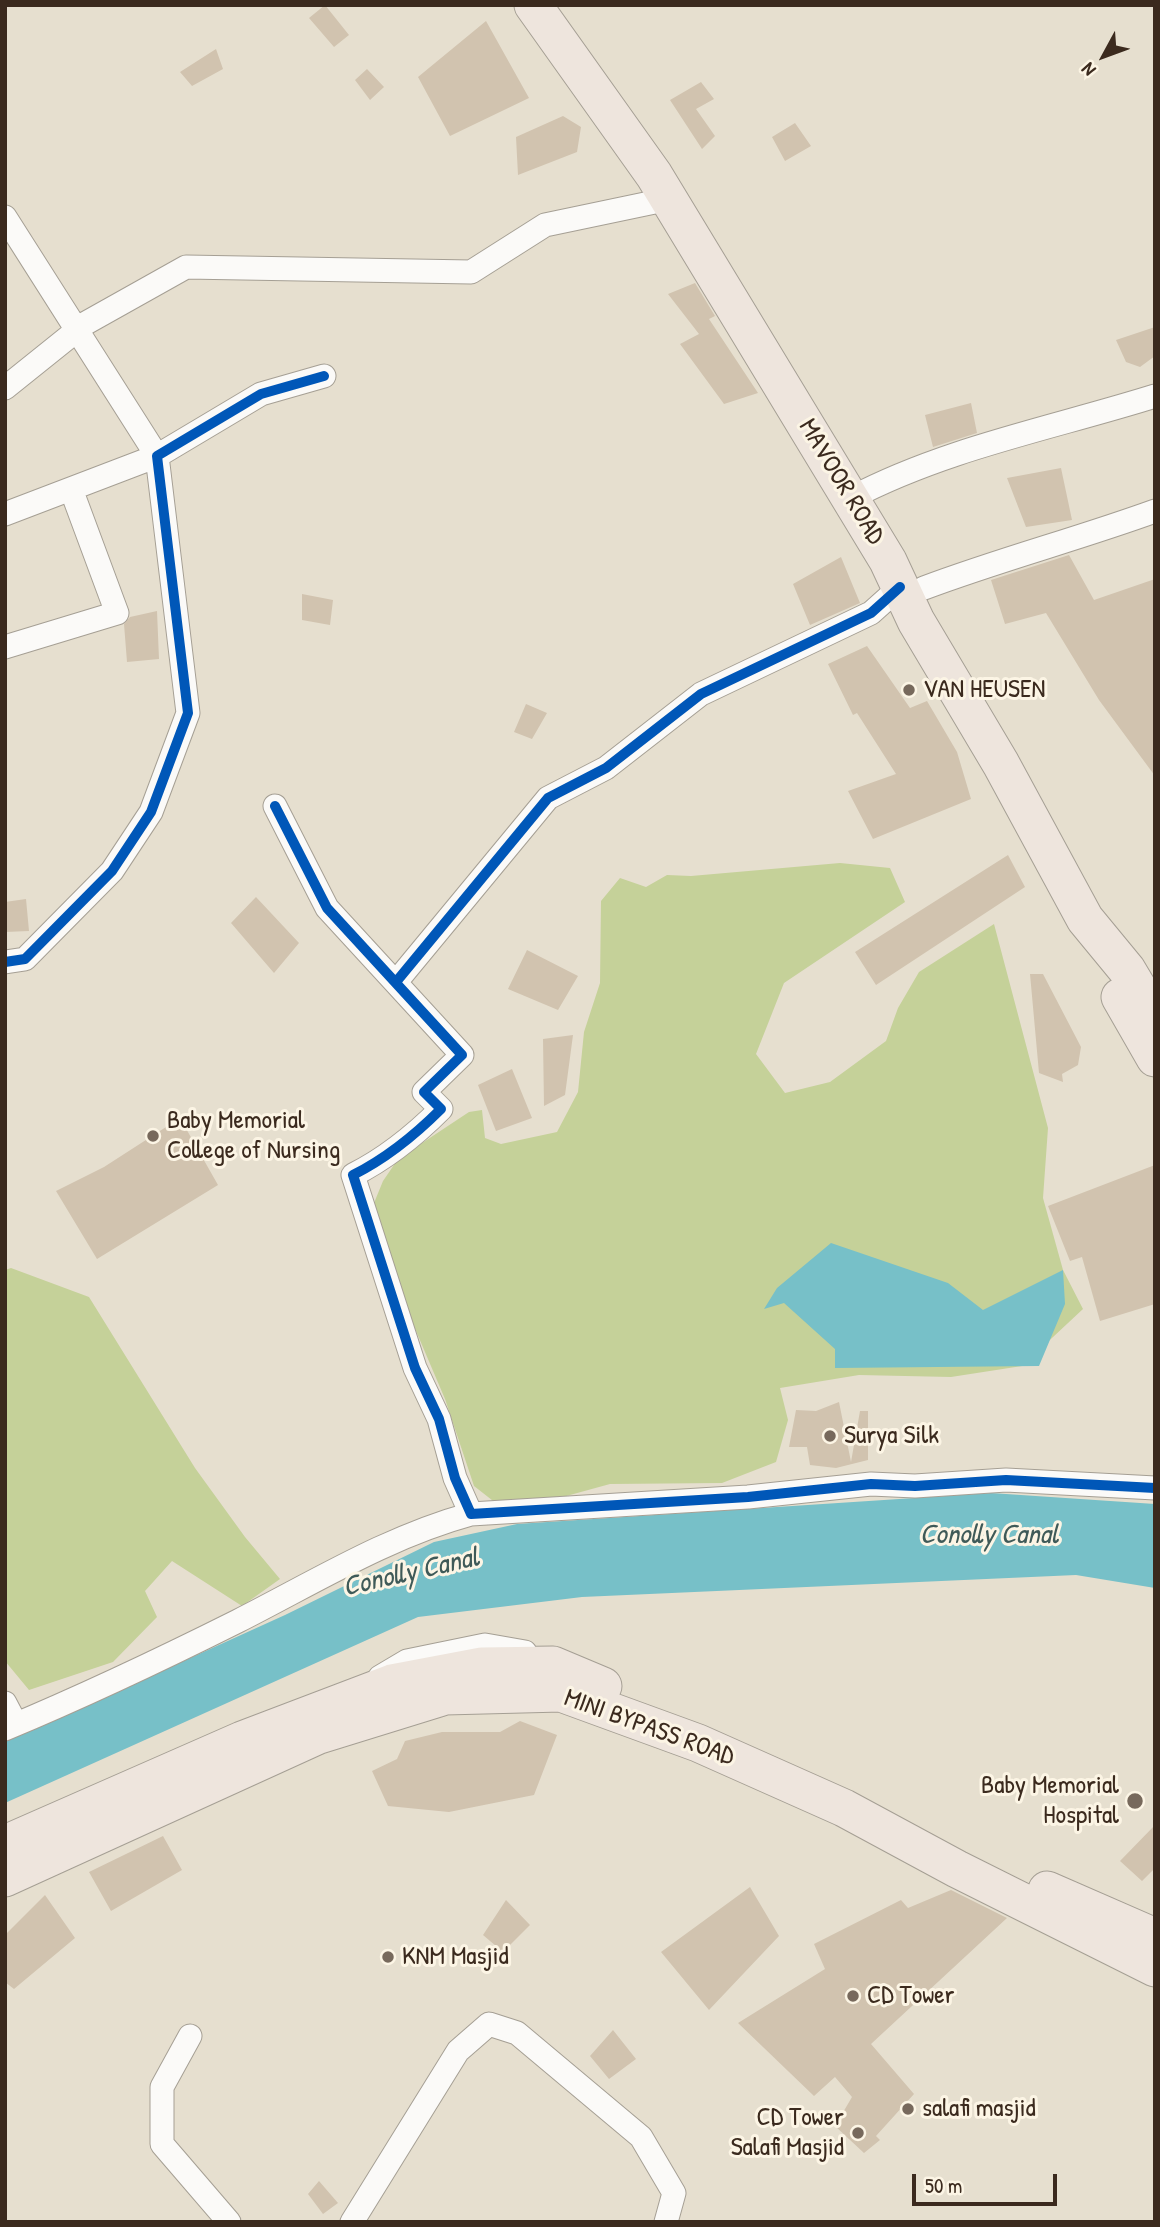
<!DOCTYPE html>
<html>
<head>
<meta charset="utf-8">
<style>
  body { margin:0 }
  #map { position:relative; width:1160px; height:2227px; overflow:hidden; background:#e6dfcf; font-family:"Patrick Hand",sans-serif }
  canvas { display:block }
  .frame { position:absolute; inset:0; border:7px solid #3b2a1e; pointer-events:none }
  .north { position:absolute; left:1069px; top:21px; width:70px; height:70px; -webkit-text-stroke:5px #fcf5e5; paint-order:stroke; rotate:229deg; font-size:19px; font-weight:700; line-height:28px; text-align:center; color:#3b2a1e }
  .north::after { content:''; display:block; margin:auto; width:24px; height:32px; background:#3b2a1e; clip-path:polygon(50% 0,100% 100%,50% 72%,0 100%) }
  .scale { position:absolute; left:912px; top:2174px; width:145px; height:32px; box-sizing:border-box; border:4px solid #3b2a1e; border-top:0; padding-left:9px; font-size:21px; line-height:24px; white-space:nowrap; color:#3b2a1e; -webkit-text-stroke:5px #fcf5e5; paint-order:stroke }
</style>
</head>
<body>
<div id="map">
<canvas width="1160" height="2227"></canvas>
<div class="frame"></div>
<div class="north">N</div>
<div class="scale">50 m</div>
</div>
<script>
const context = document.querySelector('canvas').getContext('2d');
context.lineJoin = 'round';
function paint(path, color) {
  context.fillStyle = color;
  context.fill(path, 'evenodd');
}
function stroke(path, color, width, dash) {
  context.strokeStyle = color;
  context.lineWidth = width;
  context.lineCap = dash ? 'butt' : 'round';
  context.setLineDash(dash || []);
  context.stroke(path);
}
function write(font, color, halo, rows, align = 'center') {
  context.font = font + ' "Patrick Hand",sans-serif';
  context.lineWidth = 6;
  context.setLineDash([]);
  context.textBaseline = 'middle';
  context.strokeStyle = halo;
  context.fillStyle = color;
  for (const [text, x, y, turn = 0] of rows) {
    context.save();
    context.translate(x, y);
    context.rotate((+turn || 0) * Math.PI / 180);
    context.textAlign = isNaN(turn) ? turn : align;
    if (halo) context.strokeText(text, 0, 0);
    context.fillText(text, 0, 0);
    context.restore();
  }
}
paint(new Path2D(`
  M840,863l50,5 15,34 -121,81 -28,71 29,39 45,-11 56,-41 12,-33 21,-36 75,-48 54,204 -5,70 20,72 20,39 -61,57 -71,11 -92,-2 -79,13 8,32 -12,42 -54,21 -112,1 -51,14 -62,6 -23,-18 -29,-87 -46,-108 -25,-88 9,-22 15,-22 71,-47 13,-2 3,28 16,6 56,-12 21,-40 6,-60 16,-49 1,-82 19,-23 26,9 21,-12 24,1z
  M11,1268l78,29 106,171 50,69 35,42 -38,27 -70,-45 -27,30 12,26 -44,45 -84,28 -24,-29v-391z`), '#c5d199');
paint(new Path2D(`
  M831,1243l117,40 35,27 80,-40 2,34 -26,62 -204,2v-19l-51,-46 -20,6 13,-21z
  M991,1493l164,11v84l-79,-13 -494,22 -164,20 -413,186v-61l280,-127 149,-73 83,-18z`), '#77c0c8');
paint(new Path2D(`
  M325,5l24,30 -15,12 -25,-29z
  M486,21l43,77 -79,38 -32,-59z
  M216,49l7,20 -31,17 -12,-14z
  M367,69l17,18 -14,13 -15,-20z
  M701,82l13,17 -18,10 19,27 -13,13 -32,-49z
  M563,116l18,11 -4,25 -59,23 -2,-38z
  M795,123l16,23 -26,15 -13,-24z
  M695,283l20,33 -6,3 49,74 -34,11 -44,-60 19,-10 -31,-40z
  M1155,327v29l-15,11 -14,-5 -10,-22z
  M971,403l6,30 -44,14 -8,-32z
  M1061,468l11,52 -46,7 -19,-49z
  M1069,555l25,45 61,-21v197l-56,-76 -53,-87 -41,11 -14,-44z
  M841,557l19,46 -50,22 -17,-41z
  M302,594l31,6 -3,25 -28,-5z
  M157,611l2,48 -32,3 -3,-38 6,-7z
  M867,646l43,62 17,-7 30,51 14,47 -98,40 -25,-48 48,-17 -39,-61 -4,2 -25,-51z
  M526,704l21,9 -15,26 -18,-7z
  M1008,855l17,32 -149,98 -21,-33z
  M256,897l43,46 -25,30 -43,-50z
  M26,899l3,32 -24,1v-30z
  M527,950l51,26 -20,34 -50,-21z
  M1030,974h13l38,73 -3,18 -16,9 1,8 -24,-9z
  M573,1035l-8,60 -21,11 -1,-67z
  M512,1069l20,49 -36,13 -18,-46z
  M180,1118l38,67 -121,74 -41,-68 48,-24z
  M1155,1165v139l-55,17 -18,-64 -12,4 -22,-55z
  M839,1402l12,60 9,-51h8v49l-32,8 -26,-3 -3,-18h-18l7,-37 20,1z
  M520,1721l37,14 -23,60 -85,17 -61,-6 -16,-35 25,-12 8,-18 37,-9h58z
  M1155,1825v43l-13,13 -22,-20z
  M163,1836l19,34 -71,41 -22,-39z
  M750,1887l29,49 -70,74 -48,-58z
  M951,1890l56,28 -136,126 43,50 -38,42 4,4 -16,13 -29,-27 17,-29 -17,-20 -21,19 -76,-73 87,-54 -11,-25 87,-44 7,8z
  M45,1895l30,43 -61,51 -9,-7v-47z
  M506,1900l24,25 -27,27 -20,-17z
  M613,2030l23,29 -27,20 -19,-23z
  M319,2181l19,22 -15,11 -15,-20z`), '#d1c3af');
const street = new Path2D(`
  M5,217l152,239 -152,58
  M5,388l81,-65 100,-56 285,5 74,-47 124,-26
  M851,498c95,-50 202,-70 304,-102
  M924,588c77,-29 154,-49 231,-77
  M5,647l112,-34 -46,-124
  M275,806l52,102 135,147 -38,37 17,17c-27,27 -54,49 -88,66l62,193 24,51 16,59 16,36 277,-17 123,-13 44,2 91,-6 149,8
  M5,962l20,-3 87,-88 39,-59 37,-99 -31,-257 104,-62 63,-18
  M396,982l152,-184 58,-30 95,-74 170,-81 29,-26
  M380,1677l27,-16 78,-16 40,7
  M5,1703l11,21
  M5,1729c79,-33 157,-70 233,-108 77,-39 149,-84 233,-107
  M190,2036l-28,51v57l67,78
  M352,2222l106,-171 31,-27 28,9 124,104 33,56 -8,29`);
const primary = new Path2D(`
  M533,5l121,170 234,386 28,60 85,143 84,155 42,51 28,47
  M1120,997l35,61
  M5,1844l237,-104 150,-57 90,-17 71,-1 50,21
  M5,1878l314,-143 126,-39 116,-3 137,50 146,65 113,61 198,99
  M1047,1890l108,47`);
stroke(street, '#a59f94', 25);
stroke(primary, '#a59f94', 39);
stroke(street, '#fbfaf8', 23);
stroke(primary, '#eee5dd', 37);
stroke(new Path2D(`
  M275,806l52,102 135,147 -38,37 17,17c-27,27 -54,49 -88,66l62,193 24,51 16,59 16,36 277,-17 123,-13 44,2 91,-6 149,8
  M5,962l20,-3 87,-88 39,-59 37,-99 -31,-257 104,-62 63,-18
  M396,982l152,-184 58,-30 95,-74 170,-81 29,-26`), '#0057b8', 10);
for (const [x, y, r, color] of [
  [909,690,7,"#77695c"],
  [153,1136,7,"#77695c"],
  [830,1436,7,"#77695c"],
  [1135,1801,9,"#77695c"],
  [388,1957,7,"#77695c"],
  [853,1996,7,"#77695c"],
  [908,2109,7,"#77695c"],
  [858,2133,7,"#77695c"]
]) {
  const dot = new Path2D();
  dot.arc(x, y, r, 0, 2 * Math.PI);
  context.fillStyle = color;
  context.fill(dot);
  stroke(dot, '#fcf5e5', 2.5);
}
write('26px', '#3b2a1e', '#fcf5e5', [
  ["MAVOOR ROAD",841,482,59],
  ["MINI BYPASS ROAD",649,1728,20]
]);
write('26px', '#3b2a1e', '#fcf5e5', [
  ["VAN HEUSEN",923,690],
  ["Baby Memorial",167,1121],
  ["College of Nursing",167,1151],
  ["Surya Silk",844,1436],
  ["Baby Memorial",1119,1786,"right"],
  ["Hospital",1119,1816,"right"],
  ["KNM Masjid",402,1957],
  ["CD Tower",867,1996],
  ["salafi masjid",922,2109],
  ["CD Tower",844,2118,"right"],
  ["Salafi Masjid",844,2148,"right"]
], 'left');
write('italic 28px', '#3f5a58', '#fcf5e5', [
  ["Conolly Canal",989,1536],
  ["Conolly Canal",411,1573,-13]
]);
</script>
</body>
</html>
